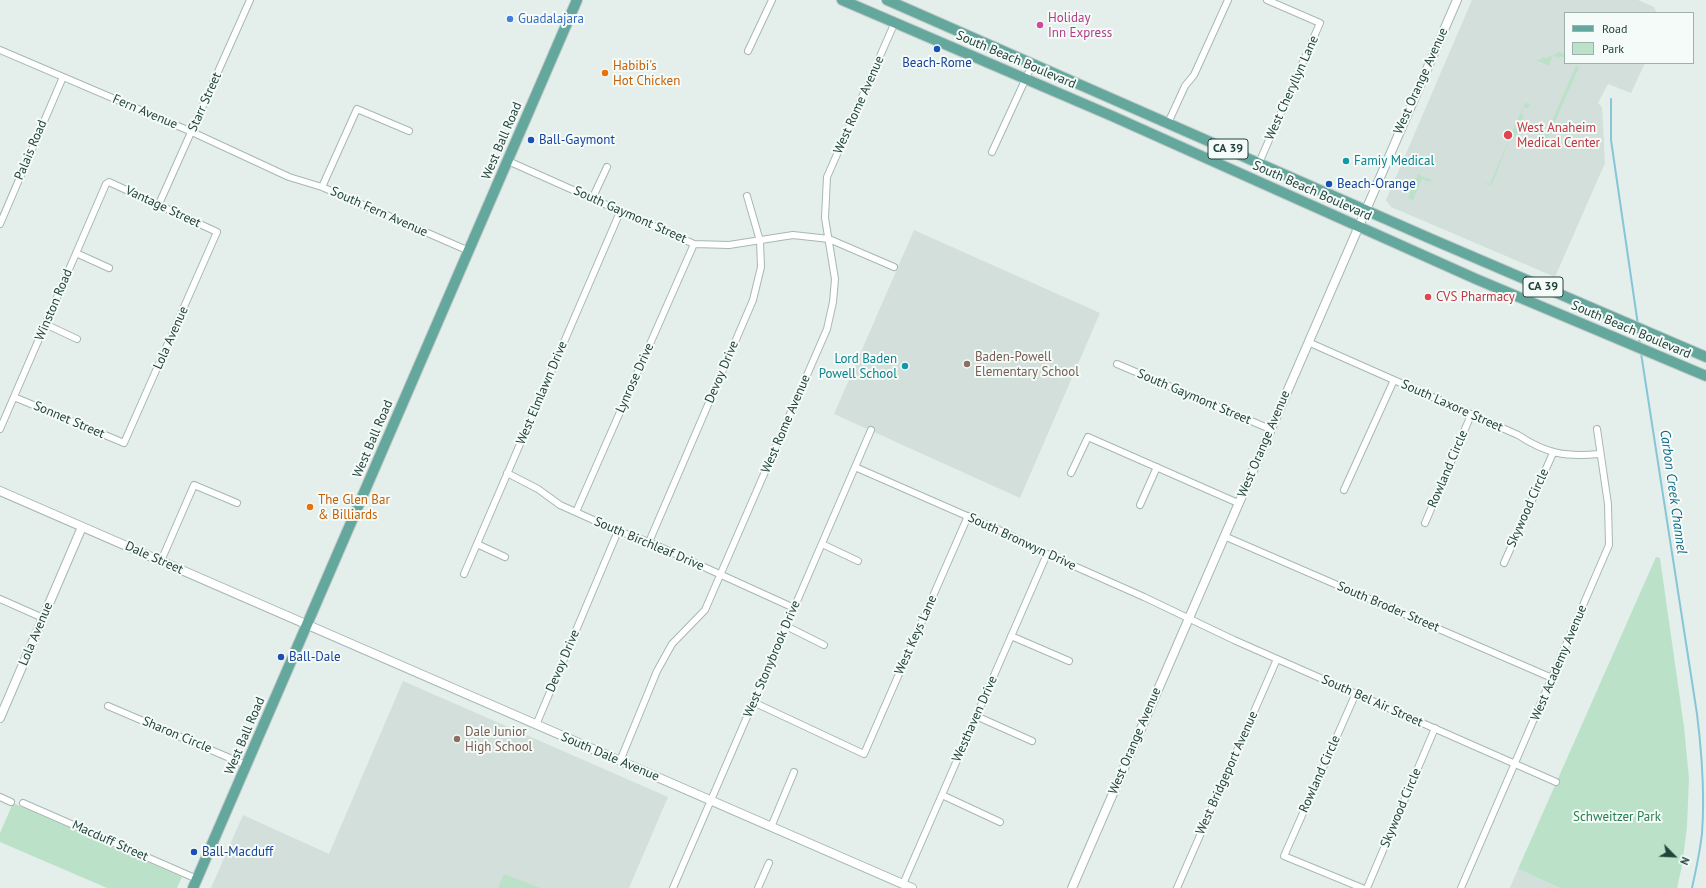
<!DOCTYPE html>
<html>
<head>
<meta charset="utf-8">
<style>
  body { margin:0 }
  #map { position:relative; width:1706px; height:888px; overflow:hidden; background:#e4efeb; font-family:"PT Sans",sans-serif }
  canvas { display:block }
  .legend { position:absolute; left:1564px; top:12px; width:130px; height:52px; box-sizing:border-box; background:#f5fbf8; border:1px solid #a0b1ad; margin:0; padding:5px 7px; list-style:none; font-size:12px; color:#21433c }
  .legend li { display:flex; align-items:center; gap:8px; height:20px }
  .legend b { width:20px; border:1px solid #a0b1ad }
  .north { position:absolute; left:1654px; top:836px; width:40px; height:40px; -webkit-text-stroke:3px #f5fbf8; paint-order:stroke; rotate:114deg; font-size:11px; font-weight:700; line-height:16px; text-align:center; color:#21433c }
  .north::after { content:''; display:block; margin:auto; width:14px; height:18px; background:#21433c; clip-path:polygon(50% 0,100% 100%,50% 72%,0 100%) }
</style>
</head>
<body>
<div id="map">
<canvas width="1706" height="888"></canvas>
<ul class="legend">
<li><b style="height:5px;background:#64a89d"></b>Road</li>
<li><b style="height:11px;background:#bbe2c9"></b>Park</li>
</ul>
<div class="north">N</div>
</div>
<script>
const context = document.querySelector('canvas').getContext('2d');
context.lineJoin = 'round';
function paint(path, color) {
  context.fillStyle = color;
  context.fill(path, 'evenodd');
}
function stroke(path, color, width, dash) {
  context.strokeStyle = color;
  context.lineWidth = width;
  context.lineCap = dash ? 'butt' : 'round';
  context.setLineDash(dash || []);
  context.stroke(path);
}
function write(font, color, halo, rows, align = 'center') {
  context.font = font + ' "PT Sans",sans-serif';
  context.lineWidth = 4;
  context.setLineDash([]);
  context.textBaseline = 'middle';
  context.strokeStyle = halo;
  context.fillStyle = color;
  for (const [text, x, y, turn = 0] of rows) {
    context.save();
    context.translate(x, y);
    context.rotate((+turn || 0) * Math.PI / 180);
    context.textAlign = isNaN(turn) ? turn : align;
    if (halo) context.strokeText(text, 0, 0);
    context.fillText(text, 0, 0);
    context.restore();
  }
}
paint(new Path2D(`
  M1472,0h166l16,7 3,6h-92v50h80l-14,30 -23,-9 -10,19 4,4 3,56 -50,114 -164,-70 -5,-7z
  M914,230l186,83 -80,185 -186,-84z
  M403,681l265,116 -39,91h-418l32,-73 86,39z
  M1518,869l42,19h-50z`), '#d2dfda');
paint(new Path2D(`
  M1560,52l5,2v4l-5,-2 -1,2 -6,-3 -4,11 -13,-6 6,-1v-2l4,1z
  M1576,66l3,1 -34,77h-3z
  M1525,103l5,1 -2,4 -4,-1 -3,7 3,2 -8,21 -5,1 -2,3 -17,43 -2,1 -7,-3 7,2z
  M1418,174l5,3 9,3 -3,2 -7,-3 -9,21 -5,-2z
  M1656,557l4,1 24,169 5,51 -2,49 -5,39 -5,22h-117l-42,-19z
  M13,803l169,74 -5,11h-70l-107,-46v-9z
  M504,874l36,14h-42z`), '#bbe2c9');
stroke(new Path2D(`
  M1611,99v41l27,185
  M1638,331l2,13
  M1641,353l56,361c5,40 8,79 5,119 -2,19 -6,37 -10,55`), '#87c5d9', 2);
const minor = new Path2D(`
  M0,50l192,82 97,45 33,10 147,64
  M748,51l24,-51
  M1168,123l17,-37 9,-11 34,-75
  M992,152l40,-87
  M508,161l186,83 35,1 64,-10 36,4 65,28
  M1259,163l61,-140 -53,-23
  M322,187l35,-78 52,22
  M592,199l15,-32
  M159,204l91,-204
  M0,224l63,-147
  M76,253l33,15
  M45,324l32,15
  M1308,342l210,93c29,19 47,22 81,19
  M1117,364l153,65
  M0,429c35,-82 71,-163 106,-245l3,-2 108,50 -93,211 -110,-46
  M855,467l153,67 39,20 97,43 90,43 322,142
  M507,473l31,16 22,16 58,26 31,11 145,66
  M1071,473l17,-36 150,66
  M1344,490l50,-110
  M1140,505l17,-38
  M576,512l118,-268
  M1425,523l46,-108
  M1224,536l328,142
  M649,542l104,-242 8,-33 -1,-26 -13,-45
  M477,544l28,13
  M822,544l36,17
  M161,561l33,-76 43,18
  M1504,563l49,-110
  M464,574l156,-362
  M0,599l43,19
  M786,626l38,19
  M1011,636l58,25
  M1356,693l-72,163 78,32
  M753,702l111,52 104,-238
  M108,706l138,59
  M976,716l56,25
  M536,725l82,-194
  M620,761l37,-90 15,-27 33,-34 122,-281 6,-27 2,-23 -10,-61 2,-41 68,-155
  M942,795l58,27
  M0,797l11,5
  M23,803l174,76
  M771,827l23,-55
  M903,884l144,-330
  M673,888l198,-458
  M758,888l11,-25
  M1177,888l100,-229
  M1367,888l68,-160
  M1461,888l148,-343 -1,-41 -11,-75`);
const tertiary = new Path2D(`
  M0,491l912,397
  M0,718l82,-191
  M1072,888l385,-888`);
const primary = new Path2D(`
  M842,0l270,116 364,163 230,97
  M887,0l542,238 277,119
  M193,888l384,-888`);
stroke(minor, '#a6b8b3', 8);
stroke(tertiary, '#a6b8b3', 10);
stroke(primary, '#c1cac8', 12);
stroke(minor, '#fff', 6);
stroke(tertiary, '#fff', 8);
stroke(primary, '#64a89d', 10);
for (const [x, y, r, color] of [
  [510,19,4,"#3f7fe0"],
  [1040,25,4,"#d1479c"],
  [937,49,4,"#1a4fb4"],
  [605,73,4,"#e8710a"],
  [1508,135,5,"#e0444e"],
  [531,140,4,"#1a4fb4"],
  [1346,161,4,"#0f9aa8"],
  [1329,184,4,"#1a4fb4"],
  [1428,297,4,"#e0444e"],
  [967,364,4,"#8d6e63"],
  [905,366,4,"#0f9aa8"],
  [310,507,4,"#e8710a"],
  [281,657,4,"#1a4fb4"],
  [457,739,4,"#8d6e63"],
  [194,852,4,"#1a4fb4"]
]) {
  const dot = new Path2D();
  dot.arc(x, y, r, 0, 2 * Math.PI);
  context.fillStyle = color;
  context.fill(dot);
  stroke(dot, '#f5fbf8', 1.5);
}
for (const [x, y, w] of [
  [1228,149,40],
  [1543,287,40]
]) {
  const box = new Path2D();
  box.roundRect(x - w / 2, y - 10, w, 20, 3);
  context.fillStyle = '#f5fbf8';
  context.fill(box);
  stroke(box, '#21433c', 1);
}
write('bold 12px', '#21433c', null, [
  ["CA 39",1228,149],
  ["CA 39",1543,287]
]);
write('13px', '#b23c85', '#f5fbf8', [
  ["Holiday",1048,18],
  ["Inn Express",1048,33]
], 'left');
write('13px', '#366cbe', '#f5fbf8', [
  ["Guadalajara",518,19]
], 'left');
write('13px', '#21433c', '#f5fbf8', [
  ["South Beach Boulevard",1016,60,23],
  ["West Orange Avenue",1421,81,-66],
  ["West Cheryllyn Lane",1292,88,-66],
  ["Starr Street",205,102,-66],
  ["West Rome Avenue",859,105,-66],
  ["Fern Avenue",145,112,23],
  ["West Ball Road",502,141,-67],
  ["Palais Road",31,150,-67],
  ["South Beach Boulevard",1312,191,24],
  ["Vantage Street",163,207,25],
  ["South Fern Avenue",379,212,24],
  ["South Gaymont Street",630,215,24],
  ["Winston Road",54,305,-67],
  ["South Beach Boulevard",1631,330,23],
  ["Lola Avenue",171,338,-66],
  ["Devoy Drive",722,372,-67],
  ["Lynrose Drive",635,378,-66],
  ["West Elmlawn Drive",542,393,-67],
  ["South Gaymont Street",1194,397,23],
  ["South Laxore Street",1452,406,24],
  ["Sonnet Street",69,420,23],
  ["West Rome Avenue",786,424,-67],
  ["West Ball Road",373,439,-67],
  ["West Orange Avenue",1264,444,-67],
  ["Rowland Circle",1448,469,-67],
  ["Skywood Circle",1528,508,-66],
  ["South Bronwyn Drive",1022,542,25],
  ["South Birchleaf Drive",649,544,23],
  ["Dale Street",154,558,24],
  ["South Broder Street",1388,607,23],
  ["Lola Avenue",36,634,-67],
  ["West Keys Lane",916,635,-66],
  ["West Stonybrook Drive",772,659,-67],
  ["Devoy Drive",563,661,-67],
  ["West Academy Avenue",1559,663,-67],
  ["South Bel Air Street",1372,701,24],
  ["Westhaven Drive",975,719,-66],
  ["Sharon Circle",177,735,23],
  ["West Ball Road",245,736,-67],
  ["West Orange Avenue",1135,741,-67],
  ["South Dale Avenue",610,757,23],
  ["West Bridgeport Avenue",1227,773,-66],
  ["Rowland Circle",1320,774,-66],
  ["Skywood Circle",1401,808,-67],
  ["Macduff Street",110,841,24]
]);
write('13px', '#164399', '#f5fbf8', [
  ["Beach-Rome",937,63,"center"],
  ["Ball-Gaymont",539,140],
  ["Beach-Orange",1337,184],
  ["Ball-Dale",289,657],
  ["Ball-Macduff",202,852]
], 'left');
write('13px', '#c56008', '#f5fbf8', [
  ["Habibi's",613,66],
  ["Hot Chicken",613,81],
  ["The Glen Bar",318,500],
  ["& Billiards",318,515]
], 'left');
write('13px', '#be3a42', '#f5fbf8', [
  ["West Anaheim",1517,128],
  ["Medical Center",1517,143],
  ["CVS Pharmacy",1436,297]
], 'left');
write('13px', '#0d838f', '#f5fbf8', [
  ["Famiy Medical",1354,161],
  ["Lord Baden",897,359,"right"],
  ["Powell School",897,374,"right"]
], 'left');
write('13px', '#785e54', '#f5fbf8', [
  ["Baden-Powell",975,357],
  ["Elementary School",975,372],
  ["Dale Junior",465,732],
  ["High School",465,747]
], 'left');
write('13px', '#277e50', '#f5fbf8', [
  ["Schweitzer Park",1617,817]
]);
write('italic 14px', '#146985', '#f5fbf8', [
  ["Carbon Creek Channel",1673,492,82]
]);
</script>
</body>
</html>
